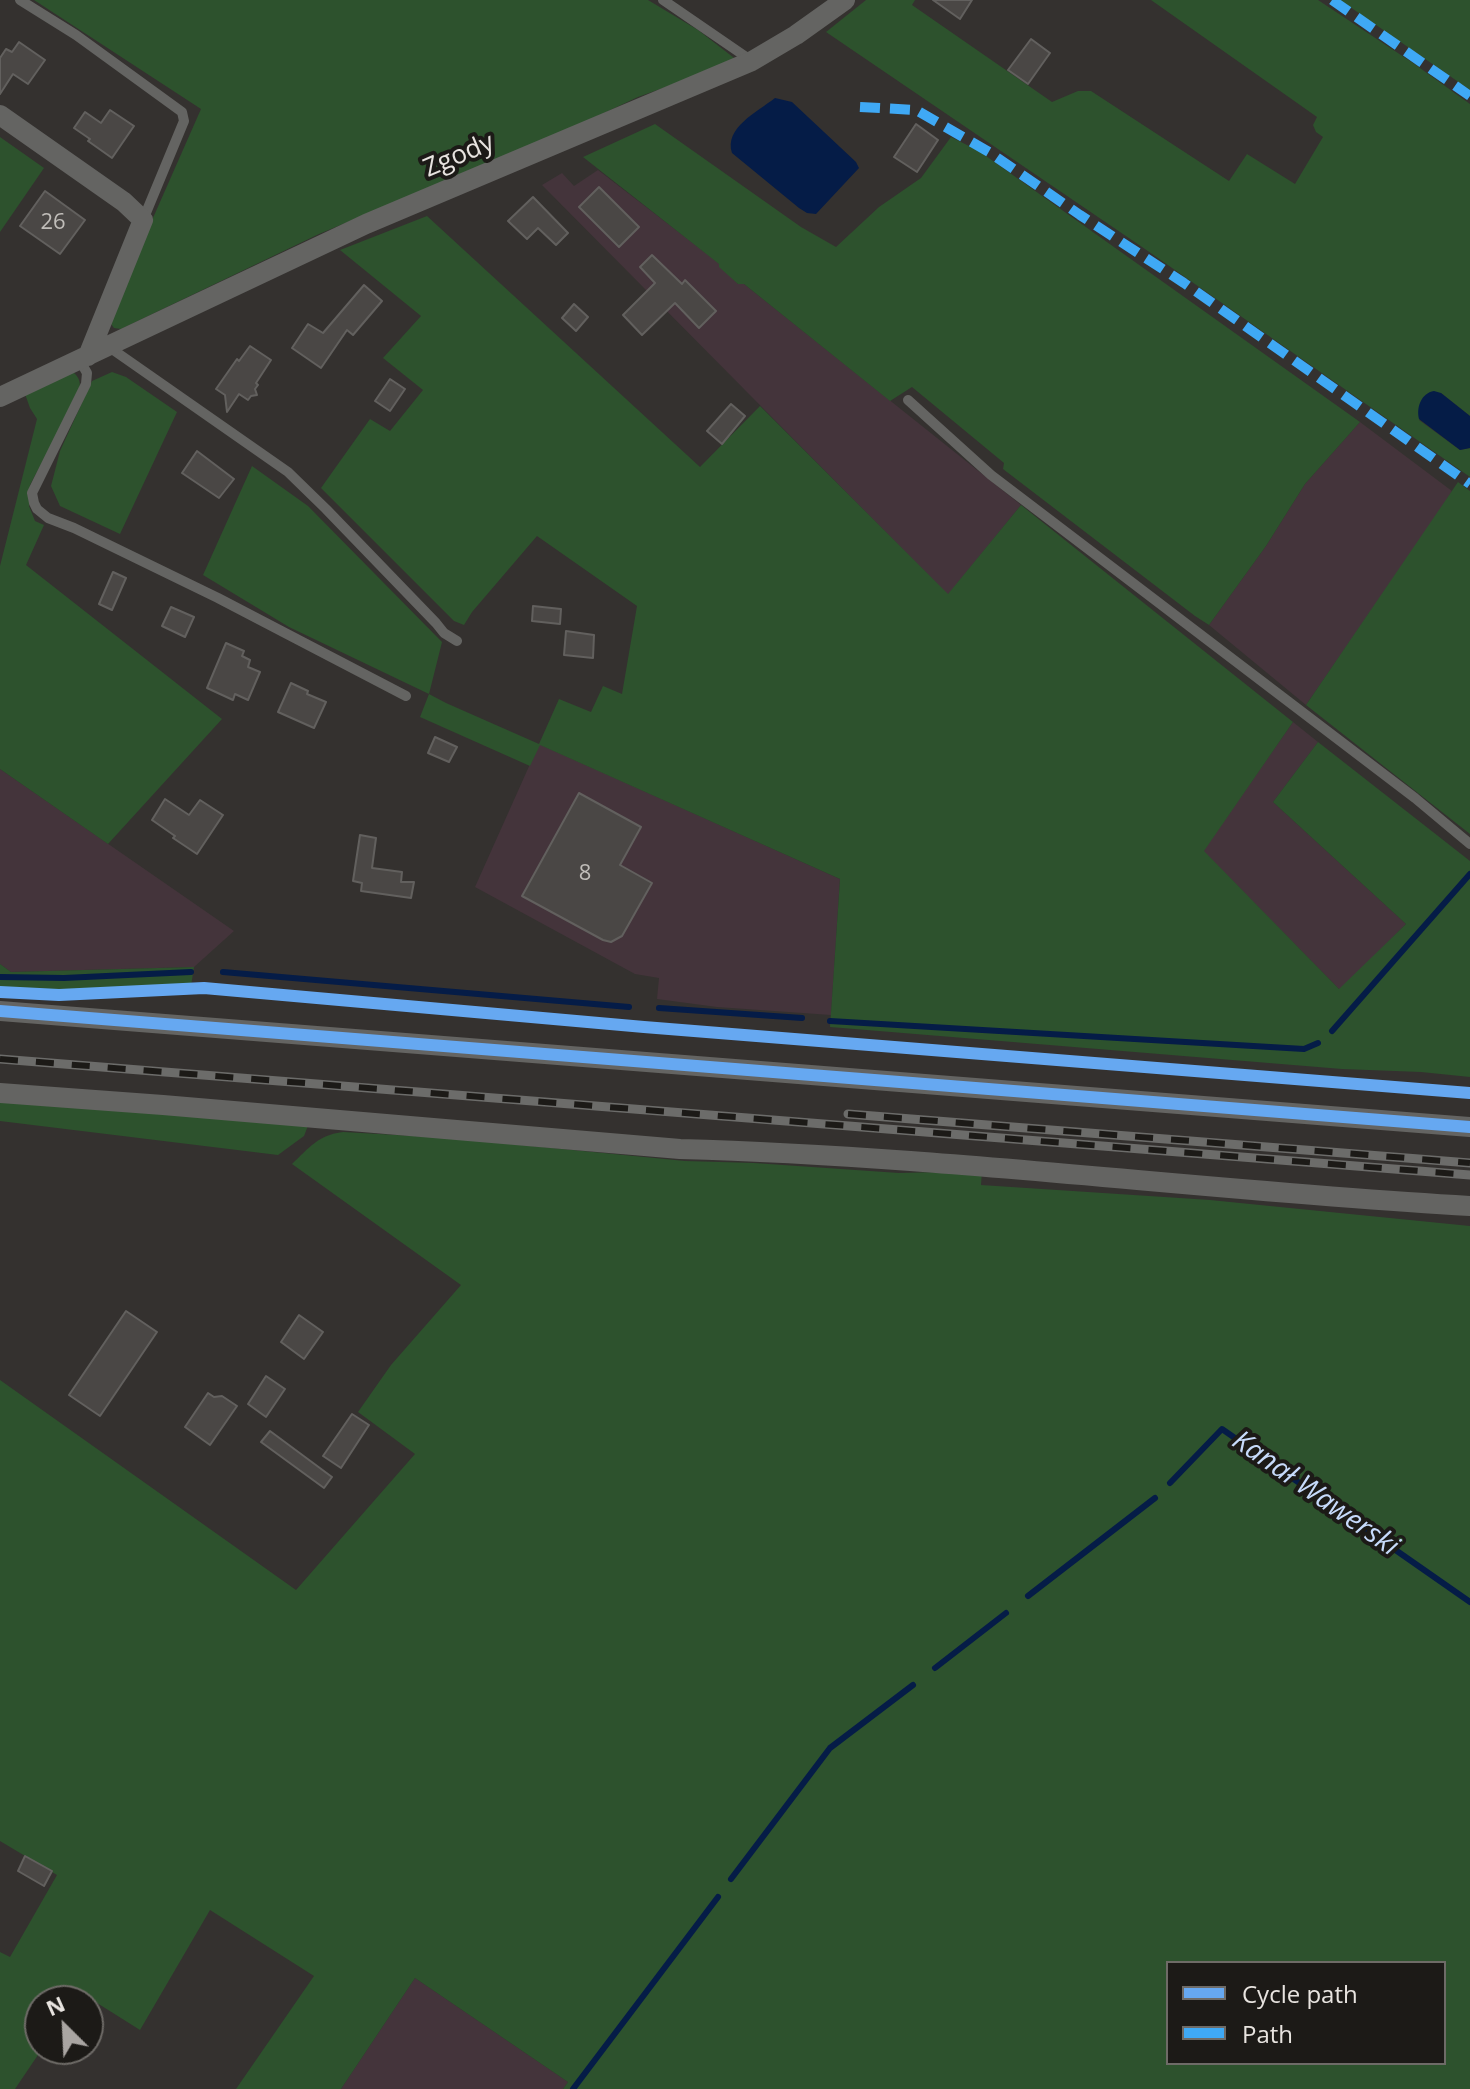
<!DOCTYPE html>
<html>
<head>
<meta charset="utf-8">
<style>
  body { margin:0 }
  #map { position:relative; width:1470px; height:2089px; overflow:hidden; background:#34312f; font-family:"Open Sans",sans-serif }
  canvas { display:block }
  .legend { position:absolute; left:1166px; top:1961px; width:280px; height:104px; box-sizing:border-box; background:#1c1a17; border:2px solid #6e6b67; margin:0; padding:10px 14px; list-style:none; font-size:24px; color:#e8e4e0 }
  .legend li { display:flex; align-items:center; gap:16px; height:40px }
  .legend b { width:40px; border:2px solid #6e6b67 }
  .north { position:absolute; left:24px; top:1985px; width:80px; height:80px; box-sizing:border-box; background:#1c1a17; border:2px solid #6e6b67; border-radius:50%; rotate:336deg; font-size:22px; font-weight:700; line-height:32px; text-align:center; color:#e8e4e0 }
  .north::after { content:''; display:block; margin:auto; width:28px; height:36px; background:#a9a5a2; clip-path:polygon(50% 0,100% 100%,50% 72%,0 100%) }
</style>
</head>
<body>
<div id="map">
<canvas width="1470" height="2089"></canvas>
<ul class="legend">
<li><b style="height:10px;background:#66a8f1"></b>Cycle path</li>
<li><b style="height:10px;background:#3fa9f5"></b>Path</li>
</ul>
<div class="north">N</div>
</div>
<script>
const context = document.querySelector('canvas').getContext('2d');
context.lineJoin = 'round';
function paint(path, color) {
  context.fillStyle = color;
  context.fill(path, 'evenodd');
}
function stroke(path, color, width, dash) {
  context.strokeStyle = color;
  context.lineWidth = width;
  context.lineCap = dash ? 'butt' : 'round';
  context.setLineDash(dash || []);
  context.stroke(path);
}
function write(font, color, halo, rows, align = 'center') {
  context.font = font + ' "Open Sans",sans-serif';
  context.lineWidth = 8;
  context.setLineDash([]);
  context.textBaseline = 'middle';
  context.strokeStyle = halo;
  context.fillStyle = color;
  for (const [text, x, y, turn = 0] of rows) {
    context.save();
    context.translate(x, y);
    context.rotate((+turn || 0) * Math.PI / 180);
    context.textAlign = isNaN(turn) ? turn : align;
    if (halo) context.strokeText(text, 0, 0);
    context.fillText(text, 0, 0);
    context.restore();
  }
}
paint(new Path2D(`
  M598,170l122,94 18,20h6l277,221 -73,90 -406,-410 20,-12 12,13z
  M1360,422l92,69 -12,20 -134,194 -97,-80 57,-79 39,-62z
  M1293,722l25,20 -45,60 133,122 -66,66 -137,-139z
  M539,744l301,135 -9,136 -114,-8 -60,-8 2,-21 -24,-4 -160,-87z
  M0,769l234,162 -40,36 -183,5 -11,-8z
  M415,1978l153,104 -5,7h-222z`), '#44343b');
paint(new Path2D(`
  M34,0h614l50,30 40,31 -100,36 -66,31 -253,106 -198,95 -7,-1 -6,-8 93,-211z
  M866,0h49l-3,5 140,97 26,-11h13l138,90 18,-27 48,30 28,-47 -7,-5 -3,-7 4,-8 -166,-117h167l95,63 57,41v312l-29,-23 -22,27 41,30 10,-2v29l-325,-228 -319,-217z
  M1340,0h130v90z
  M655,124l146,103 35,20 43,-40 42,-29 30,-41 28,14 381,271 -55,62 -39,62 -57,79 -14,-9 -192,-147 1,-6 -92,-76 -22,14 -146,-117h-6l-19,-17v-3l-136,-107z
  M0,137l44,31 -44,64z
  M427,216l273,251 60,-61 188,188 73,-89 272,217 -89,129 135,138 67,-65 -133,-122 45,-60 152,119v216l-49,-5 -79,-3 -512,-42 10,-148 -300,-134 -10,21 -110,-49 9,-23 -140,-67 -86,-52 49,-109 56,40 134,136 -13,52 17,9 93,41 20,-45 32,13 12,-26 19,8 15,-88 -100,-70 -65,76 -8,13 -10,-4 -133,-133 49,-69 20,12 33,-41 -40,-32 38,-42 -81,-66z
  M73,372c8,7 8,12 5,22l-48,91 -1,21 6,15 9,4 -18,40 196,154 -114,125 -108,-75v-203l37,-147 -7,-11 -5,-14z
  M112,372l14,5 51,35 -57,122 -60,-28 -9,-20 9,-35 32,-70z
  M1458,482l12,9v343l-164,-129z
  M0,964l11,8 183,-5 -3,19 -132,4 -59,-2z
  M0,1102l309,21 -5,13 -26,19 -278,-34z
  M343,1132l107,6 235,23 69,2 145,10 83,-2 -1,14 229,15 260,26v863h-907l5,-7 -153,-104 -74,111h-105l78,-113 -104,-66 -70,120 -62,-39 -6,10h-32v48h2l-27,40h-15v-137l10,5 47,-82 -57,-34v-461l296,210 119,-136 -57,-42 33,-47 70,-80 -169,-121c17,-16 26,-29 51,-32zM1168,1963h276v100h-276z`), '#2d522d');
paint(new Path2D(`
  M775,98l17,4 64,60 3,6 -43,46 -9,-1 -8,-5 -67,-55c-8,-25 25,-41 43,-55z
  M1434,391l7,2 29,23v32l-10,2 -41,-31c-3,-11 2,-26 15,-28z`), '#051c47');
stroke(new Path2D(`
  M223,972l406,35
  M0,977l64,1 127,-6
  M659,1008l143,10
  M830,1021l474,28 14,-6
  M1332,1031l138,-157
  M1170,1483l52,-54 248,173
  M1028,1596l127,-98
  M935,1668l71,-55
  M731,1879l99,-131 83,-63
  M573,2089l145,-192`), '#051c47', 6);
const building = new Path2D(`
  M933,0h39l-12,19z
  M1031,39l19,14 -22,31 -20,-14z
  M19,42l26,18 -17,24 -15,-10 -13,20v-36l6,-9 6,3z
  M110,110l24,16 -22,32 -24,-17 2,-2 -16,-11 11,-16 16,11z
  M916,124l22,16 -21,32 -23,-15z
  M599,187l40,40 -20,20 -40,-40z
  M45,191l40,29 -25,34 -40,-28z
  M533,197l35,36 -12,12 -18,-17 -11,11 -19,-18z
  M652,255l30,29 3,-4 31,31 -17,17 -24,-25 -33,32 -19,-20 32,-32 -15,-16z
  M364,285l18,16 -29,34 -6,-5 -26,38 -29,-20 16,-24 15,9z
  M574,304l14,13 -12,14 -14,-13z
  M250,346l21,14 -15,23 2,2 -3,4 2,6 -6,1 -3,4 -9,-6 -12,18 -2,-17 -9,-6 21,-30 2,2z
  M390,379l15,10 -15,22 -15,-10z
  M731,404l14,12 -23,28 -15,-13z
  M197,451l37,28 -15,19 -37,-25z
  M113,572l13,6 -14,32 -13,-6z
  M533,606l28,3 -1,15 -28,-3z
  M171,607l23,10 -9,20 -23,-11z
  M566,631l28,4 -1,23 -29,-3z
  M226,643l18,8 -2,5 8,4 -2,7 12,5 -12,28 -13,-6 -2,6 -26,-12z
  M291,683l17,8 -1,3 19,8 -12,26 -36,-16z
  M435,737l22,10 -8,15 -21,-9z
  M579,793l62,34 -21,38 32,18 -30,53 -11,6 -8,-2 -81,-44z
  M165,799l24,16 11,-15 23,15 -26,39 -24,-16 2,-2 -23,-16z
  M360,835l16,3 -4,30 30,4 -1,10h13l-3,16 -50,-7 1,-8 -9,-2z
  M126,1311l31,21 -57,84 -31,-21z
  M299,1315l24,17 -19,27 -23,-17z
  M266,1376l19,13 -19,28 -18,-13z
  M208,1393l6,4 8,-1 15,10 -27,39 -25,-18z
  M352,1414l17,11 -28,43 -18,-12z
  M270,1431l62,46 -8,11 -63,-46z
  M25,1856l27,15 -8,15 -26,-15z`);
paint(building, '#4a4745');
stroke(building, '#62605e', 2);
stroke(new Path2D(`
  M20,0l56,35 106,77 2,9 -41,99
  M663,0l89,61
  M109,347l179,125 38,37 110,114 8,10 13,8
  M79,359l8,14 -1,11 -54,109 2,10 3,6 11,9 26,10 144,70 188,98
  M908,400l83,75 424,323 55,46`), '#646462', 10);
stroke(new Path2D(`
  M0,115l124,87 19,18 -55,136
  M0,397l366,-173 386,-163 44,-26 49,-35
  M0,1011l1470,116
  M0,1093l163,12 517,44c264,7 526,42 790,57`), '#646462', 20);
const rail = new Path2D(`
  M0,1059l1470,116
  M848,1114l622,49`);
stroke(rail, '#6c6c6a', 9);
stroke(rail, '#1c1a17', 6, [18]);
stroke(new Path2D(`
  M1332,0l138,96
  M860,107l56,3 73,42 91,63 104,68 286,201`), '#3fa9f5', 10, [20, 10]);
stroke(new Path2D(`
  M0,992l59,3 145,-7 440,39 826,66
  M0,1011l1470,116`), '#66a8f1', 12);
write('22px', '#c0bdb9', null, [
  ["26",53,223],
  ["8",585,874]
]);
write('26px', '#e8e4e0', '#1c1a17', [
  ["Zgody",459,156,-23]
]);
write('italic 28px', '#c7dbfb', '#1c1a17', [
  ["Kanał Wawerski",1315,1494,35]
]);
</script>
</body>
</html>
